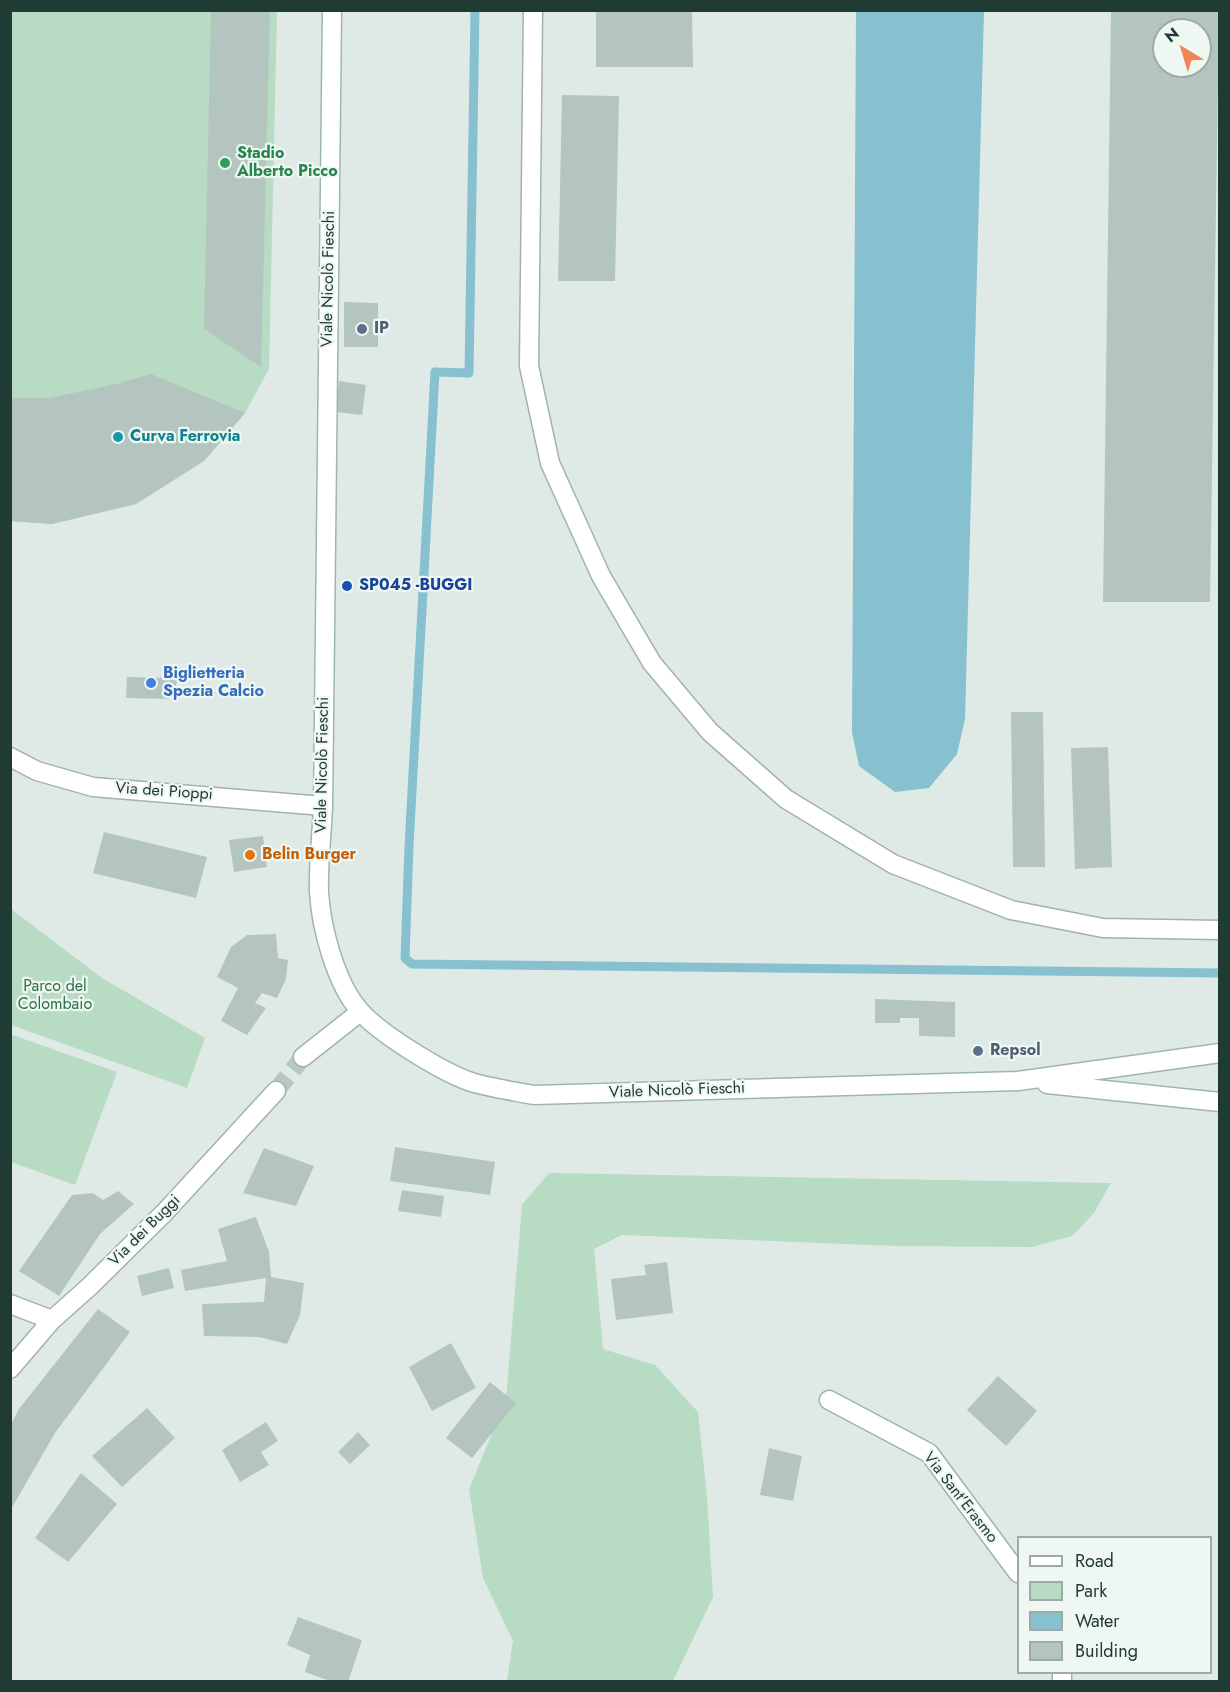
<!DOCTYPE html>
<html>
<head>
<meta charset="utf-8">
<style>
  body { margin:0 }
  #map { position:relative; width:1230px; height:1692px; overflow:hidden; background:#dfeae6; font-family:Jost,sans-serif }
  canvas { display:block }
  .frame { position:absolute; inset:0; border:12px solid #203a34; pointer-events:none }
  .legend { position:absolute; left:1017px; top:1536px; width:195px; height:138px; box-sizing:border-box; background:#eff7f3; border:2px solid #9caba7; margin:0; padding:8px 10px; list-style:none; font-size:18px; color:#203a34 }
  .legend li { display:flex; align-items:center; gap:12px; height:30px }
  .legend b { width:30px; border:2px solid #9caba7 }
  .north { position:absolute; left:1152px; top:18px; width:60px; height:60px; box-sizing:border-box; background:#eff7f3; border:2px solid #9caba7; border-radius:50%; rotate:322deg; font-size:16px; font-weight:700; line-height:24px; text-align:center; color:#203a34 }
  .north::after { content:''; display:block; margin:auto; width:21px; height:27px; background:#f08558; clip-path:polygon(50% 0,100% 100%,50% 72%,0 100%) }
</style>
</head>
<body>
<div id="map">
<canvas width="1230" height="1692"></canvas>
<div class="frame"></div>
<ul class="legend">
<li><b style="height:8px;background:#fff"></b>Road</li>
<li><b style="height:16px;background:#b8dbc3"></b>Park</li>
<li><b style="height:16px;background:#87c0cf"></b>Water</li>
<li><b style="height:16px;background:#b4c5bf"></b>Building</li>
</ul>
<div class="north">N</div>
</div>
<script>
const context = document.querySelector('canvas').getContext('2d');
context.lineJoin = 'round';
function paint(path, color) {
  context.fillStyle = color;
  context.fill(path, 'evenodd');
}
function stroke(path, color, width, dash) {
  context.strokeStyle = color;
  context.lineWidth = width;
  context.lineCap = dash ? 'butt' : 'round';
  context.setLineDash(dash || []);
  context.stroke(path);
}
function write(font, color, halo, rows, align = 'center') {
  context.font = font + ' Jost,sans-serif';
  context.lineWidth = 4.5;
  context.setLineDash([]);
  context.textBaseline = 'middle';
  context.strokeStyle = halo;
  context.fillStyle = color;
  for (const [text, x, y, turn = 0] of rows) {
    context.save();
    context.translate(x, y);
    context.rotate((+turn || 0) * Math.PI / 180);
    context.textAlign = isNaN(turn) ? turn : align;
    if (halo) context.strokeText(text, 0, 0);
    context.fillText(text, 0, 0);
    context.restore();
  }
}
paint(new Path2D(`
  M10,11h267l-8,358 -24,44 -41,48 -68,43 -84,20 -41,-3z
  M11,909l91,69 103,60 -18,50 -176,-63z
  M10,1034l107,38 -42,113 -64,-23z
  M549,1173l562,10 -17,30 -22,23 -40,11 -137,-1 -273,-11 -28,14 9,100 52,16 43,47 9,86 6,99 -40,84h-166l6,-40 -30,-63 -14,-89 37,-89 16,-195z`), '#b8dbc3');
paint(new Path2D(`
  M856,11h128l-19,708 -8,35 -28,34 -34,4 -36,-26 -7,-34z`), '#87c0cf');
stroke(new Path2D(`
  M475,10l-6,363 -34,-1 -26,474 -4,112 7,6 808,9`), '#87c0cf', 9);
paint(new Path2D(`
  M211,10h59l-9,357 -57,-38z
  M596,10h96l1,57h-97z
  M1111,10h108l-9,592h-107zM1164,30h36v36h-36z
  M562,95l57,1 -4,185h-57z
  M344,302l34,1v44h-34z
  M151,374l94,39 -41,48 -68,43 -84,20 -42,-3v-123h39l67,-14z
  M339,381l27,4 -4,30 -26,-3z
  M127,677l50,1 -1,10h-7v11l-43,-1z
  M1011,712h32l2,155h-32z
  M1108,747l4,120 -37,2 -4,-121z
  M104,832l103,25 -11,41 -103,-25z
  M263,836l4,31 -33,5 -5,-32z
  M276,934l2,24 10,2 -2,19 -9,19 -15,-5 -7,10 11,5 -19,27 -26,-14 17,-33 -21,-11 14,-30 16,-12z
  M875,999l80,3v35l-36,-1v-18h-19v5h-25z
  M395,1147l100,15 -5,33 -100,-14z
  M264,1148l50,18 -18,40 -53,-13z
  M402,1190l42,6 -3,21 -43,-6z
  M118,1191l16,13 -34,30 -41,62 -40,-25 53,-76 21,-2 10,7z
  M256,1217l13,35 2,25 33,6 -4,32 -13,29 -28,-7 -55,-1 -2,-32 62,-2 2,-24 -81,13 -4,-21 46,-9 -9,-32z
  M667,1262l6,51 -57,7 -5,-41 35,-4 -2,-10z
  M169,1268l5,20 -32,8 -5,-20z
  M98,1309l32,23 -75,101 -45,78v-85l9,-17z
  M451,1343l25,45 -44,23 -23,-44z
  M998,1376l39,35 -31,35 -39,-36z
  M490,1382l26,21 -44,55 -26,-20z
  M147,1408l28,30 -53,49 -30,-31z
  M266,1422l12,19 -17,11 8,13 -29,17 -18,-32z
  M358,1432l12,13 -20,19 -12,-12z
  M769,1448l33,8 -9,45 -33,-6z
  M81,1473l36,31 -49,58 -33,-24z
  M298,1617l64,23 -14,42h-15l-28,-10 5,-17 -23,-10z`), '#b4c5bf');
stroke(new Path2D(`
  M276,1091l27,-34`), '#b9c7c2', 18, [18, 9]);
const service = new Path2D(`
  M533,10l-4,356 21,97 51,113 51,87 58,69 76,67 107,65 118,46 92,18 117,2`);
const minor = new Path2D(`
  M10,757l27,14 56,16 230,19
  M303,1057l57,-45
  M10,1304l42,16
  M10,1369l42,-49 37,-33 76,-75 111,-121
  M829,1400l100,53 89,120
  M1062,1672v10`);
const secondary = new Path2D(`
  M332,10l-9,796c-1,28 -5,58 -4,86 2,36 17,92 41,119 20,23 82,61 111,71 20,6 42,9 63,13l484,-14 202,-28
  M1047,1084l173,18`);
stroke(service, '#a2b2ad', 21);
stroke(minor, '#a2b2ad', 21);
stroke(secondary, '#9eb6ae', 21);
stroke(service, '#fff', 18);
stroke(minor, '#fff', 18);
stroke(secondary, '#fff', 18);
for (const [x, y, r, color] of [
  [225,163,6,"#2e9e5b"],
  [362,329,6,"#5c6f8a"],
  [118,437,6,"#0f9aa8"],
  [347,586,6,"#1a4fb4"],
  [151,683,6,"#3f7fe0"],
  [250,855,6,"#e8710a"],
  [978,1051,6,"#5c6f8a"]
]) {
  const dot = new Path2D();
  dot.arc(x, y, r, 0, 2 * Math.PI);
  context.fillStyle = color;
  context.fill(dot);
  stroke(dot, '#eff7f3', 2);
}
write('bold 16px', '#27864d', '#eff7f3', [
  ["Stadio",237,154],
  ["Alberto Picco",237,172]
], 'left');
write('16px', '#203a34', '#eff7f3', [
  ["Viale Nicolò Fieschi",329,279,-89],
  ["Viale Nicolò Fieschi",323,765,-89],
  ["Via dei Pioppi",164,792,4],
  ["Viale Nicolò Fieschi",677,1091,-2],
  ["Via dei Buggi",145,1231,-45],
  ["Via Sant'Erasmo",960,1498,52]
]);
write('bold 16px', '#4e5e75', '#eff7f3', [
  ["IP",374,329],
  ["Repsol",990,1051]
], 'left');
write('bold 16px', '#0d838f', '#eff7f3', [
  ["Curva Ferrovia",130,437]
], 'left');
write('bold 16px', '#164399', '#eff7f3', [
  ["SP045 -BUGGI",359,586]
], 'left');
write('bold 16px', '#366cbe', '#eff7f3', [
  ["Biglietteria",163,674],
  ["Spezia Calcio",163,692]
], 'left');
write('bold 16px', '#c56008', '#eff7f3', [
  ["Belin Burger",262,855]
], 'left');
write('16px', '#2b704a', '#eff7f3', [
  ["Parco del",55,987],
  ["Colombaio",55,1005]
]);
</script>
</body>
</html>
